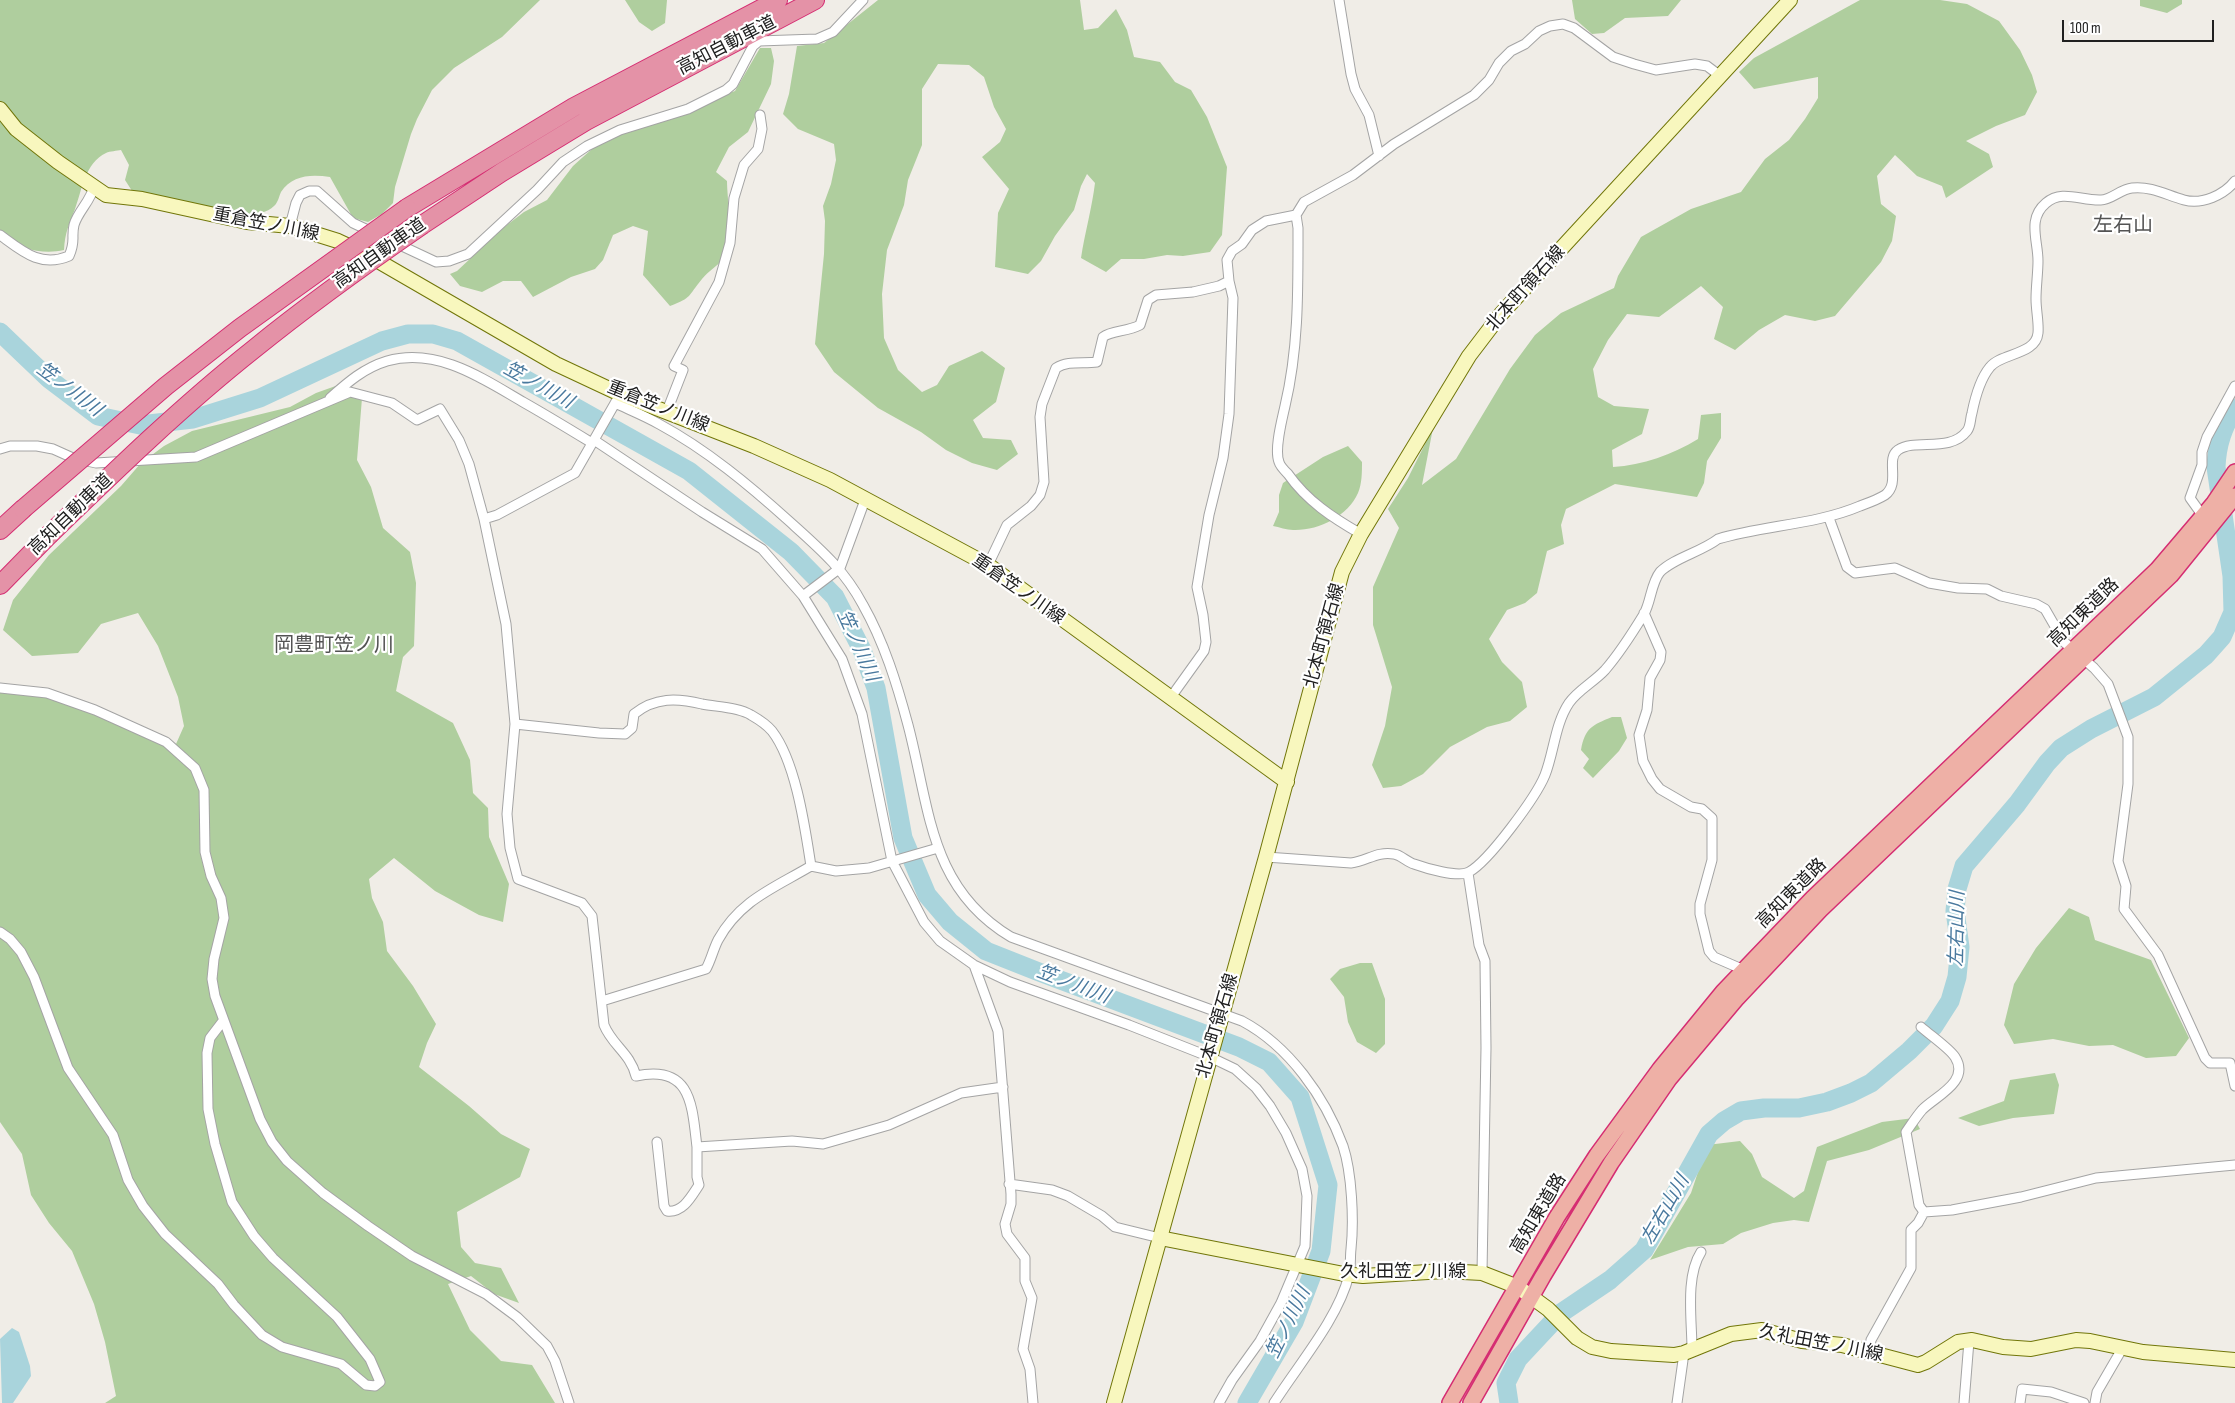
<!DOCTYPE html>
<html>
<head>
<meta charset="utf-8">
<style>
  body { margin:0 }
  #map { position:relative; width:2235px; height:1403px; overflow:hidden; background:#f0ede7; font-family:"Sofia Sans Condensed",sans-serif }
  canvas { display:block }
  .scale { position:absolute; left:2062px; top:20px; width:152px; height:22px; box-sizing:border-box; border:2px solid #202020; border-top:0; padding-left:6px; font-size:15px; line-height:18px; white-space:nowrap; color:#202020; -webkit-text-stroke:4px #fff; paint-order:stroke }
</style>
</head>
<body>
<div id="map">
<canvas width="2235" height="1403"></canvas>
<div class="scale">100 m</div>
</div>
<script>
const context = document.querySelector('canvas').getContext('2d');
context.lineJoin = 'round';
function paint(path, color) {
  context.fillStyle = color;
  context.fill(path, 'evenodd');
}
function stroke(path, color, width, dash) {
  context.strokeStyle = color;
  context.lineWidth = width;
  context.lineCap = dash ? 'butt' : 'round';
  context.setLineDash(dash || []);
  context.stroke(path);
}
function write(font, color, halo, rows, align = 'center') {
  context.font = font + ' "Sofia Sans Condensed","Noto Sans JP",sans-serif';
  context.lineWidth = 4.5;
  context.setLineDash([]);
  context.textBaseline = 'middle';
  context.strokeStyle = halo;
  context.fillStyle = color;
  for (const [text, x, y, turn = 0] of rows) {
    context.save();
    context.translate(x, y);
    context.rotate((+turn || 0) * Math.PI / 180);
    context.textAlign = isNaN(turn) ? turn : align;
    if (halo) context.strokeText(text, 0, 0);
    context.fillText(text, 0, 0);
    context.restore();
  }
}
paint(new Path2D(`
  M0,0h540l-38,37 -48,31 -22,22 -15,29 -6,15 -16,53 -2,16 -11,11 -14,8 -15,-4 -23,-41c-19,-3 -38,-2 -49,15 -2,4 -3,11 -7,14 -6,7 -20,8 -29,10l-111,-22 -9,-14 4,-15 -8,-15c-4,1 -11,1 -15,3 -21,10 -24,37 -31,56 -6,16 -10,23 -11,41 -22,5 -43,-2 -64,-10z
  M625,0h42l-2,23 -13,8 -13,-9z
  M878,0h202l4,30 14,-2 18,-19 11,21 7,27 26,5 15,20 16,8 16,27 20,50 -5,68 -12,17 -27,4 -16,-1 -23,4h-23l-15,13 -25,-14c4,-26 11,-50 14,-75l-8,-9 -6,12 -7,24 -19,26 -14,25 -13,13 -33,-7 3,-54 11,-24 -27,-32 18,-15 6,-13 -12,-22 -10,-30 -15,-12 -31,-1 -16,25v56l-14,35 -4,25 -17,45 -5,44 2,44 14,32 24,22 15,-7 12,-19 33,-15 23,17 -9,34 -23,18 10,18 28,2 7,14 -21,16 -25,-7 -26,-13 -25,-18 -43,-24 -44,-36 -19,-28 9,-90 1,-33 -2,-15 8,-22 5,-24 -2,-16 -36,-15 -15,-15 6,-20 8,-48 27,-3z
  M1572,0h109l-13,16 -43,2 -21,15 -12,1 -17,-15z
  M1860,0h80l27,4 32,17 21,29 12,25 5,17 -12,23 -29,11 -30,15 23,13 4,13 -47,31 -4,-12 -25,-10 -22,-21 -18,21 4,28 15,12 -4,25 -11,21 -46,54 -20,5 -30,-6 -26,15 -24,20 -21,-11 9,-32 -22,-21 -42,31 -32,-3 -19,26 -15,29 5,28 16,9 35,3 -7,25 -30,16 1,17c30,-2 59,-12 85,-28l3,-24 20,-2v25l-14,23 -3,22 -7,14 -82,-13 -49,25 -5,16 3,19 -17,7 -10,42 -12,10 -18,7 -18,29 13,23 20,20 5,25 -17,14 -23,6 -37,20 -27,27 -22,12 -18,2 -11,-23 13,-39 7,-39 -19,-62v-38l26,-59 -11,-19 20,-31 25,-50 -11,57 34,-26 54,-90 25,-34 26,-22 53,-25 4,-12 23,-39 50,-28 50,-17 24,-33 24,-19 16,-21 13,-21v-21l-64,12 -15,-17 15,-14z
  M2140,0h42v4l-15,9 -27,-7z
  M760,48h11l3,13 -3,23 -23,48 -19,15 -13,25 11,9c0,16 7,65 -3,77 -6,8 -16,13 -22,21 -15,18 -9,18 -32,27l-27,-31 5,-44 -15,-5 -20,9 -10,25 -8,9 -24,8 -38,20 -12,-16h-18l-21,11 -22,-6 -10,-12 7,-3 46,-43 21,-16 23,-12 26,-34 20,-18 25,-15 117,-42z
  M344,383l18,15 -5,62 14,27 12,41 27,24 6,31 -2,63 -11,11 -7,34 57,32 17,37 3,33 15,15 1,29 20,47 -6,38 -24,-7 -44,-24 -41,-33 -25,21 3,19 11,24 4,29 26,35 23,38 -9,19 -8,24 50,39 32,28 29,15 -10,28 -63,35 4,35 14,16 26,5 18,35 -25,-9 -23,-18 -23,8 22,46 31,31 31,4 23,38h-450l11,-7 -11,-54 -11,-38 -22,-53 -23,-28 -18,-28 -9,-41 -22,-32v-435l106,24 70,33 8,-18 -6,-29 -20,-51 -20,-33 -37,11 -23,29 -46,3 -29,-26 10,-30 36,-45 72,-69 20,-23 23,-17 28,-15 98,-24 26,-14z
  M1348,446l14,16c0,10 0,22 -4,31 -10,23 -40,38 -65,37 -6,0 -14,-3 -20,-4l6,-14v-17l4,-12 40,-26z
  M1612,717h9l6,21 -8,13 -26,27 -10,-10 6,-9 -8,-9c4,-22 11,-25 31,-33z
  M2069,908l20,9 6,23 56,20 38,78 -13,18 -30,2 -33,-13 -24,1 -36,-7 -39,5 -10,-19 10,-41 22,-36z
  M1360,963h12l13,36v45l-9,9 -19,-11 -9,-20 -4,-25 -14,-18 10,-10z
  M2055,1073l4,12 -5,29 -41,4 -34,8 -21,-8 46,-17 6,-21z
  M1914,1118l6,11 -51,21 -42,11 -18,61 -15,-2 -21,3 -32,10 -18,11 -35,3 -38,13 41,-67 16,-48 33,-4 12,13 10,23 32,21 10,-7 13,-44 65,-25z`), '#afce9e');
paint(new Path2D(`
  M12,1328l7,4 11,34 1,10 -18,27h-11l-2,-64z`), '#a9d4dc');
stroke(new Path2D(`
  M0,332l49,47 49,37 42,9 53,-6 67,-21 122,-57 26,-7h25l24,7 232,130 102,81 44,45 27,53 14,38 27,150 24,57 23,27 36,29 53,21 200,75 30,15 31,35 28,88 -7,66 -27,71 -47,81
  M1509,1403l-3,-20 12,-24 43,-46 49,-33 34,-30 65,-116 15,-13 17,-10 23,-3h35l28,-6 24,-9 20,-10 38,-32 25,-25 16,-25 7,-24 3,-30 -5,-36 2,-22 7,-23 53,-62 30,-41 14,-15 30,-19 63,-32 52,-42 16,-18 11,-25 -1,-36 -16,-109c1,-23 7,-40 19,-59`), '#a9d4dc', 19);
const minor = new Path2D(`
  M1339,0l12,74 4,15 14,26 10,41
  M290,226l6,-23 4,-8 9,-4h8l36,32 83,39 13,-1 19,-7 69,-64 26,-28 24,-16 33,-16 68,-21 38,-19 7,-6 20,-38 6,-5 58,-2 16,-7 30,-32
  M0,235c22,16 40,33 69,21 7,-15 2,-18 5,-31 4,-14 17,-24 20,-39
  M330,398c18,-16 34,-30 57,-37 50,-14 95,17 136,41 23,13 46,27 69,41
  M615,403c15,7 30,13 44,21 48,26 90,61 130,97 30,27 55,48 74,84 21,37 34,79 45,120 22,83 21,163 103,212l231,84c47,25 83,76 101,125 9,27 11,75 8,103 -1,8 0,18 -2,26 -11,44 -51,90 -75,128
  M667,411l16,-41 -9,-4 45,-84 11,-39 4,-45 10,-33 14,-16 4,-20 -2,-14
  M594,440l108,72 60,37 41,47 39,63 20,55 30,147 32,61 16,19 34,24 36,17 119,43 81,32 25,12 21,19 14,18 16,27 16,36 5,27 -2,50 -24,57 -21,38 -28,39 -13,23
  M0,449l10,-3h27l16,3 20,9 23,5 100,-6 154,-65 42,11 25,17 23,-11 19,31 10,24 15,55 22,105 9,100 -8,90 3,34 8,31 64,24 10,13 12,109c8,20 26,28 32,51 56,-12 56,30 61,71l95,-6 31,3 66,-19 72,-32 42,-6
  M1829,518l18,49 8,6 40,-5 34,15 29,5 29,1 14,7 35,8 9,5 19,33 30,26 14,16 20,53v47l-10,77 8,25 -2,23 34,46 47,103 5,5h20l5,23
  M484,519l13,-4 78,-42 43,-75
  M2205,519l-15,-21 12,-33v-13l5,-15 28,-51
  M1361,534c-28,-16 -54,-33 -73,-60 -3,-3 -8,-8 -9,-12 -5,-13 3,-42 6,-56 14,-59 13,-118 13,-178l-2,-13 8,-13 49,-27 41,-31 80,-49 15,-15 10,-17 12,-12 14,-7 14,-13 11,-5 13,-2 11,4 39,29 21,7 22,6 39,-6 12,2 12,9
  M988,565l19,-40 24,-19 9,-11 4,-13 -4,-65 2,-13 14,-36c12,-8 27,-4 41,-6l6,-25c9,-7 24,-5 37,-12l8,-25 8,-5 37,-3 26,-6 10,-5
  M803,596l37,-28 25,-68
  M1644,613l17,39 -1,8 -10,18 -3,32 -8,25 4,26 9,18 8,10 31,18 11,2 10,9v42l-12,44v10l9,37 5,6 30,13
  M0,688l47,5 48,17 71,32 29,26 9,22 1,62 6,24 10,22 3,20 -10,41 -2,20 3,17 45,123 12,23 15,19 36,32 45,33 44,30 74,38 31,23 30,29 8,15 14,42
  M1171,697l33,-46 2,-9 -3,-27 -6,-28 12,-72 14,-57 6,-44 4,-116 -4,-17 -2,-21 5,-9 10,-7 10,-14 14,-9 30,-6
  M515,724l84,9 26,1 7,-6 2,-14c21,-17 43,-16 68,-10 15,3 36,3 49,11 7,4 16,10 21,16 24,31 33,97 39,135
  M1266,857l85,6c16,-2 26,-12 43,-9 7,1 13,8 20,10 11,4 44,14 55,8 20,-11 67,-75 76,-97 9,-23 10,-51 24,-72 9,-13 25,-21 36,-33 13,-15 28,-38 39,-56 7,-12 7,-31 16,-42 14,-14 41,-20 58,-33 47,-14 97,-14 142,-33 8,-3 17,-6 25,-11 16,-12 0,-36 13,-45 18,-12 52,3 69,-19 4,-5 3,-12 5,-18 3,-15 8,-34 18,-46 11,-14 46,-12 48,-34 1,-10 -2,-23 -2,-34 0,-13 2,-26 2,-38 0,-21 -11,-42 8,-58 16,-14 35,-2 55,-3 10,0 20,-11 31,-12 20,-2 34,7 52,12 18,5 40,-5 51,-19
  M1468,873l11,72 6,16 1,87 -4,225
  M0,932l10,7 11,13 13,25 34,91 45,67 15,45 15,26 22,28 53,50 16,21 28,30 20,12 59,17 25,21 9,1 5,-4 -10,-23 -33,-42 -64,-59 -19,-22 -22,-34 -17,-58 -7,-35 -1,-56 3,-15 13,-17
  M974,965l24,66 13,163v10l-6,20 2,10 18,24v23l7,17 -9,51 7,20 3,34
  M602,1001l104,-32c5,-9 7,-19 12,-29 22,-40 56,-52 93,-74l25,5 33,-3 69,-20
  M1921,1027c9,8 28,21 34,30 16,25 -21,40 -33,53 -6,7 -11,15 -16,22l13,73 5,7
  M657,1142l7,64 3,5c16,2 24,-14 32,-26l-2,-8v-30
  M1009,1184l43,6 16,6 34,20 13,11 45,11
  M1692,1350c0,-30 -7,-73 9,-98
  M1869,1352l2,-12 40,-72v-38l7,-7 6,-11 28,-2 69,-13 75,-19 139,-13
  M1677,1403l7,-50
  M1964,1403l5,-62
  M2020,1403l2,-14 29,3 33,11
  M2095,1403l2,-11 25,-43`);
const secondary = new Path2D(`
  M0,109l16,20 42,33 48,33 36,4 105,23 43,4 48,15 28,13 190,110 64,30 134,52 76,34 158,85 299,217
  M1160,1238l184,36 19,2 81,-5 38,2 36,14 30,22 29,29 15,9 19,4 63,4 10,-2 47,-19 31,-4 40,11 40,4 76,20 8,-3 32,-20 14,-2 31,7 28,2 45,-9 14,1 53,11 92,8
  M1114,1403l152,-546 76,-285 19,-38 108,-178 32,-42 289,-314`);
const trunk = new Path2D(`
  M1450,1403l107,-186 40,-62 63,-86 63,-77 90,-94 344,-328 57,-67 21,-31
  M1471,1403l72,-127 68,-113 58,-84 68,-81 83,-88 351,-335 64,-79`);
const motorway = new Path2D(`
  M407,208l167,-101 204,-107
  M422,225l80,-53 84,-51 229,-121
  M0,530l23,-21
  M0,585l49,-50`);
stroke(minor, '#a4a4a4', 11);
stroke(secondary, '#717609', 16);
stroke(trunk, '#d52d72', 18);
stroke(motorway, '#d52d72', 20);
stroke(minor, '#fff', 9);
stroke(secondary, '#f8f7be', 14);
stroke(trunk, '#eeb0a6', 15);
stroke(motorway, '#e492a7', 18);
const motorwayBridge = new Path2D(`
  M23,509l143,-123 74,-58 167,-120
  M49,535c66,-64 133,-129 205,-186 54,-44 110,-84 168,-124`);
stroke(motorwayBridge, '#d52d72', 20, []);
stroke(motorwayBridge, '#e492a7', 18);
write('18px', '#202020', '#fff', [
  ["高知自動車道",727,46,-27],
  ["重倉笠ノ川線",266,225,11],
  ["高知自動車道",380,254,-35],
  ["北本町領石線",1526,289,-48],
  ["重倉笠ノ川線",658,407,22],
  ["高知自動車道",71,515,-44],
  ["重倉笠ノ川線",1018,590,35],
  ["高知東道路",2084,613,-44],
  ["北本町領石線",1325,636,-75],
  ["高知東道路",1792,894,-45],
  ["北本町領石線",1218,1026,-74],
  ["高知東道路",1539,1214,-59],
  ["久礼田笠ノ川線",1403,1272],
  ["久礼田笠ノ川線",1821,1344,11]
]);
write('italic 19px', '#49799e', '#fff', [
  ["笠ノ川川",538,386,29],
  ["笠ノ川川",69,390,37],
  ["笠ノ川川",857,646,66],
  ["左右山川",1958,929,-89],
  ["笠ノ川川",1073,985,21],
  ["左右山川",1666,1210,-60],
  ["笠ノ川川",1289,1323,-64]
]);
write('20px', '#535353', '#fff', [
  ["左右山",2123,226],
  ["岡豊町笠ノ川",334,646]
]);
</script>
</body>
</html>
